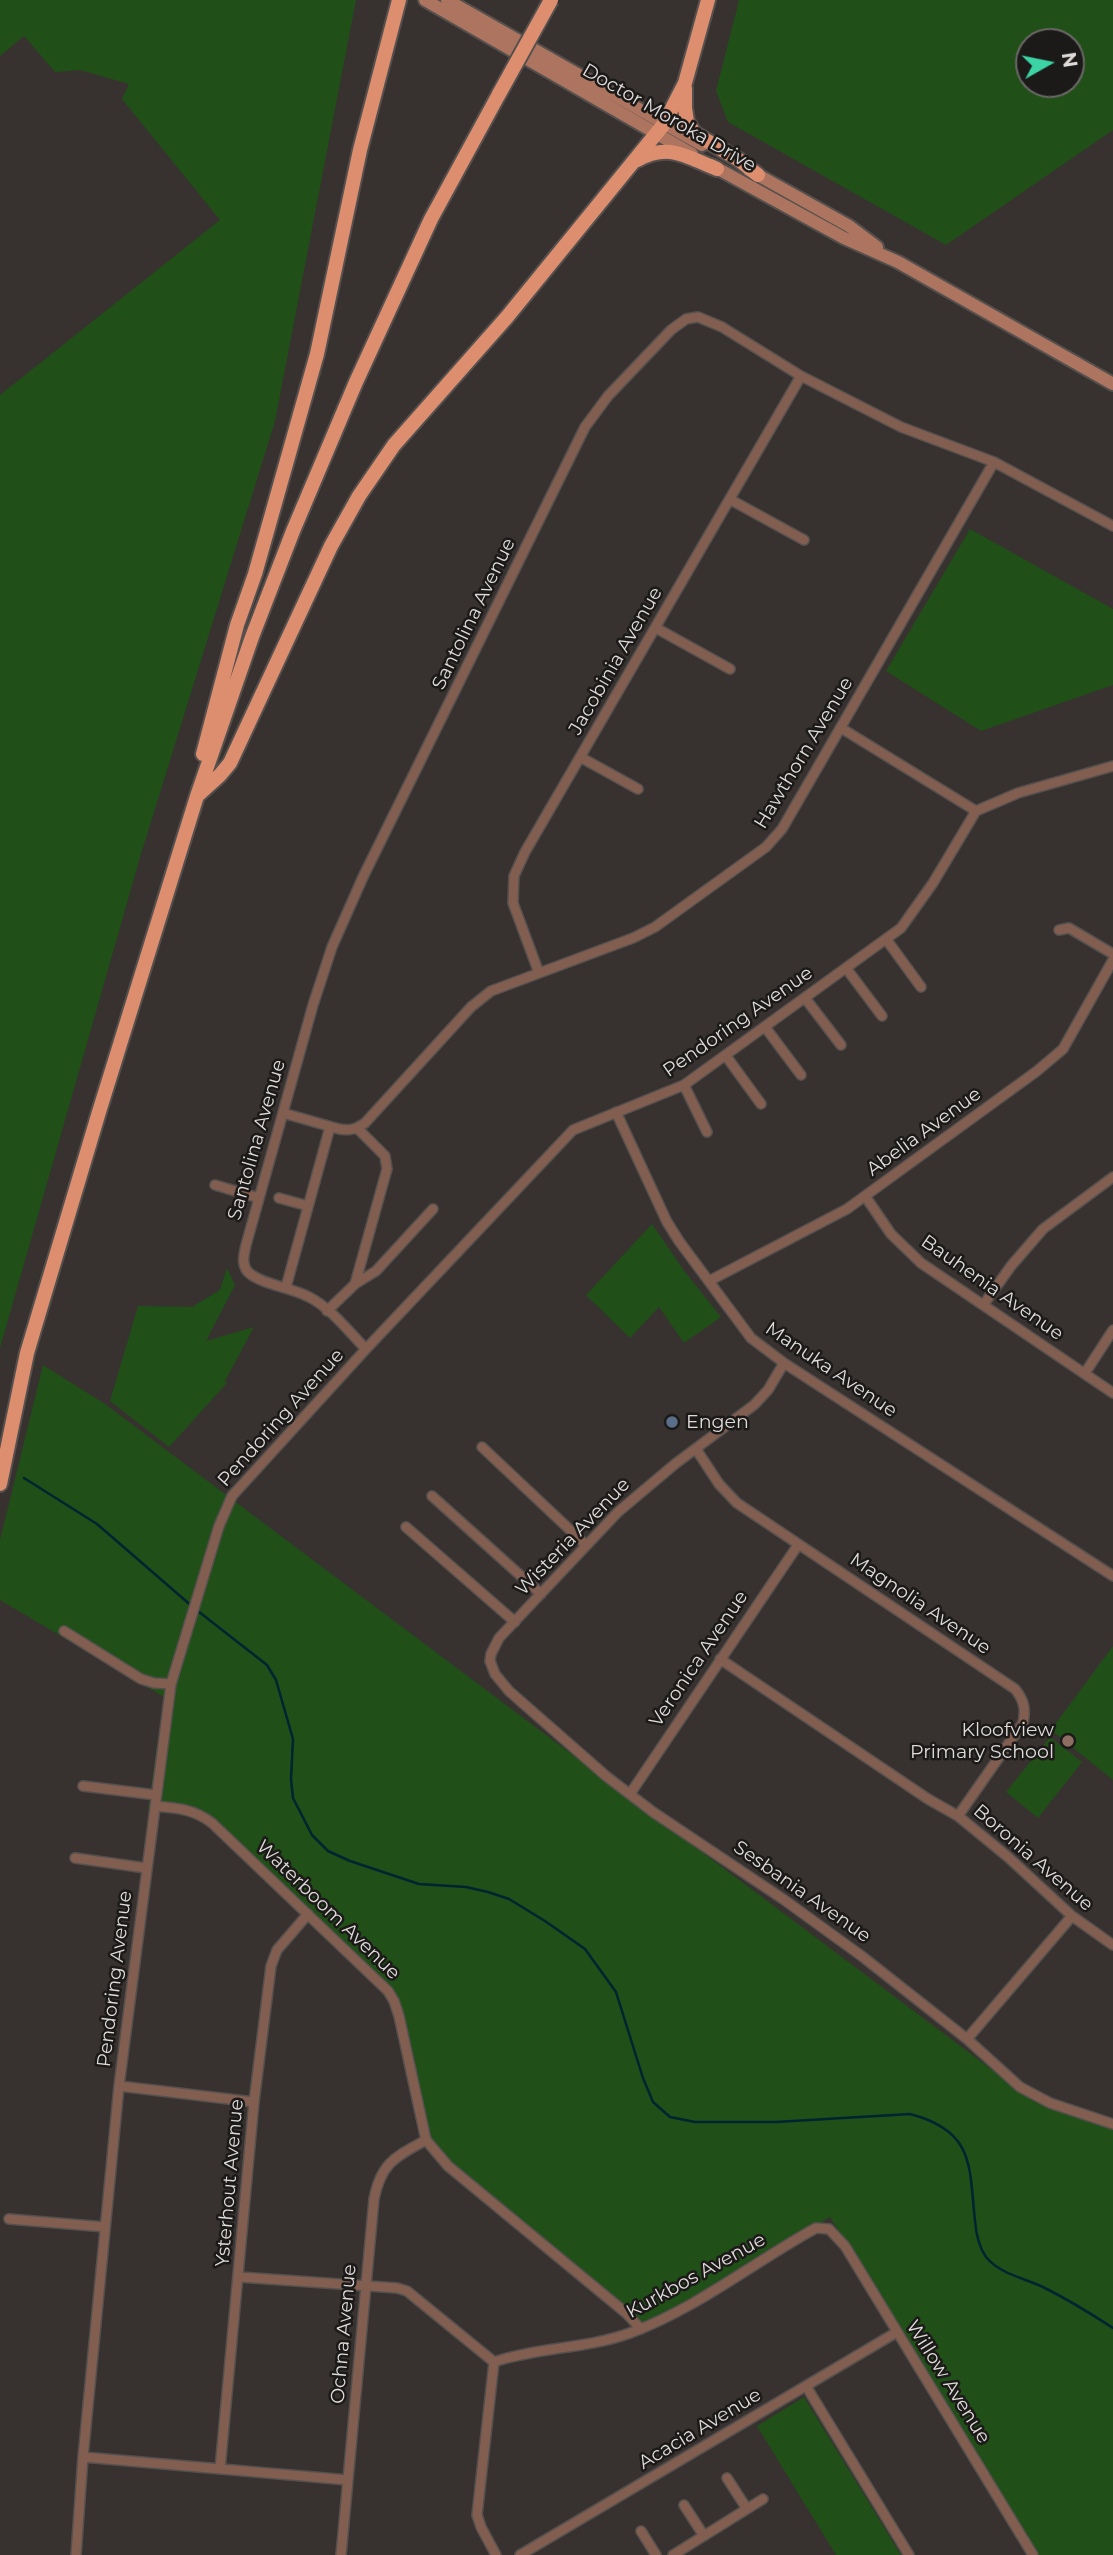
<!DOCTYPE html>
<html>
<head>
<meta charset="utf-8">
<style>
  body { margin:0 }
  #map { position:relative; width:1113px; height:2555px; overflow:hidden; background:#37322f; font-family:Montserrat,sans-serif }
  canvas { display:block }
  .north { position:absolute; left:1015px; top:28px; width:70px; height:70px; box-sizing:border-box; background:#1c1a19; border:2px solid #6a6766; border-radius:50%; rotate:81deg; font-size:19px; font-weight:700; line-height:28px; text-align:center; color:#dedbd9 }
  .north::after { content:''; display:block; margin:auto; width:24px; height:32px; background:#3cd4a4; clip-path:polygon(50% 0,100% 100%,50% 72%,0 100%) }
</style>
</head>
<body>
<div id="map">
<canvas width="1113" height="2555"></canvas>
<div class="north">N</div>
</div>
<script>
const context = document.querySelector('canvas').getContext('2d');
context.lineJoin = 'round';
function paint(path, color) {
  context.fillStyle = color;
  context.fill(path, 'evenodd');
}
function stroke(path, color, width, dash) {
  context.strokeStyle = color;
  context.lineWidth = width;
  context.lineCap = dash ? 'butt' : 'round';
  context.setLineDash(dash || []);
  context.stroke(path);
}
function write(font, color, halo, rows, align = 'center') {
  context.font = font + ' Montserrat,sans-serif';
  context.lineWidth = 5;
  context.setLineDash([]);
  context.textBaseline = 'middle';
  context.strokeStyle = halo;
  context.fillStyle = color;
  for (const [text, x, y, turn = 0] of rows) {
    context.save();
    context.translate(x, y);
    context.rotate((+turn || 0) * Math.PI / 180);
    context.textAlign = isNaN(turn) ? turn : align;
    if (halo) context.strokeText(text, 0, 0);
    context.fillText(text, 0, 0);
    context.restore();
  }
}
paint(new Path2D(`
  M0,0h356l-81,421 -134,433 -141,494v-953l220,-175 -98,-121 7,-15 -49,-14 -25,2 -31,-36 -24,20z
  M739,0h374v130l-167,115 -218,-123 -12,-31zM1029,42h42v42h-42z
  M970,529l143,80v76l-132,46 -95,-60z
  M652,1224l33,48 36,45 -37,26 -25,-36 -29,31 -44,-43z
  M227,1268l8,17 -29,56 48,-14 -29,54 2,2 -58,64 -59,-46 28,-95 54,1 28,-17z
  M43,1365l62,39 930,698 78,26v427h-78l-205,-338 -181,111 -224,-184 -33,-147 -191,-181 -53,-7 16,-112 -164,-97v-60z
  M1113,1646v134l-62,-50z
  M1050,1737l32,25 -44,56 -32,-26z
  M804,2397l97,158h-65l-79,-129z`), '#214f18');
stroke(new Path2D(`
  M24,1478l73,46 97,84 73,57 9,15 17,59 -2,40 2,19 19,37 16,16 22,10 69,23 47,3 22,5 21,7 36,22 40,28 31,43 27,86 10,24 17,15 25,5h81l134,-8c65,17 59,52 65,107 1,12 4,26 11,36 14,17 38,21 57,30 24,12 47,26 70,41`), '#012431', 2.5);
const minor = new Path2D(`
  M731,500l73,40
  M656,628l74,41
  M841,728l135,83
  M580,757l58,32
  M1059,930l10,-2 44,26
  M886,939l35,48
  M846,968l36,48
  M539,973l-26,-70 1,-27 11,-24 276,-476
  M805,998l36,47
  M765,1027l36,48
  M726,1056l35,48
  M684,1085l23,47
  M616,1112l51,110 12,19 72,97 33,25 329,213
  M283,1113l56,16c11,2 17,0 26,-6l106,-116 20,-16 142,-53 22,-11 111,-80 16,-18 212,-367
  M215,1185l44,13
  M865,1196l26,38 30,29 192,130
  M279,1198l29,8
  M709,1281l138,-72 190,-138 26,-22 50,-89
  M355,1284l32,-115 -2,-13 -28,-28
  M286,1287l44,-160
  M984,1304l27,-38 32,-37 70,-52
  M327,1311l28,-27 21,-13 57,-62
  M366,1349c-17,-17 -35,-41 -57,-52 -16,-9 -49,-13 -61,-25 -7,-8 -4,-17 -2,-27l67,-240 19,-58 31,-70 222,-450 23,-31 63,-66 15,-11 12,-2 24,10 79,49 100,51 93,35 119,64
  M784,1363l-16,27 -14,15 -79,59 -57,48 -119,126 -8,16 -1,7 5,13 14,17 97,85 47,36 130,87 80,58 104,82 53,48 30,16 63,21
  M1085,1373l28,-43
  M482,1447l104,98
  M696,1449l23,35 18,19 278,186c9,11 11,20 8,34l-65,93
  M432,1496l109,98
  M406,1527l109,95
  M64,1631l77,48 13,4 17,1
  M720,1659l208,140 30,17 50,41 64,59 41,29
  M83,1786l73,9
  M630,1794l168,-249
  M155,1806c22,2 39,3 57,17l176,168 6,10 5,15 27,124 22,26 178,147 15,16
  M75,1858l71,10
  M967,2039l105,-123
  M119,2086l135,16
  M9,2219l96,8
  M239,2277l158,11 10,3 87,71 -17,153 4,12 15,28
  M494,2362c44,-15 92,-13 136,-29 66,-24 124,-71 186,-105l13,1 16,17 188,309
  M806,2386l103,169
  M83,2457l265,23
  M220,2469l34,-367 17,-136 6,-16 31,-36
  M727,2478l20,31
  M684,2505l20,31
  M641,2531l15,24
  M76,2555l7,-98 36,-371 52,-402 48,-158 13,-30 134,-147 207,-219 111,-45 217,-157 32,-45 43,-72 42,-18 95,-27
  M341,2555l33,-356c7,-36 21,-42 52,-59
  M520,2555l377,-223
  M673,2555l90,-56`);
const secondary = new Path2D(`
  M425,0l267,154
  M447,0l255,145
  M711,165l133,73 54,24 215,122
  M749,170l100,56 28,21`);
const trunk = new Path2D(`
  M685,88v20l2,13 7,12 45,27 19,15
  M637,160c33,-18 49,-3 80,9
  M203,754l34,-129 18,-51 62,-220 43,-204 39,-150
  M198,795l22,-20 10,-12 101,-217 28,-50 35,-51 113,-128 157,-193 21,-41 23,-83
  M0,1484l27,-131 72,-241 98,-316 55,-159 41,-106 63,-149 75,-163 68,-125`);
stroke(minor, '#55504e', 12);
stroke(secondary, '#55504e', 16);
stroke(trunk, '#55504e', 18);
stroke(minor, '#815e50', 9);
stroke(secondary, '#ad755f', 12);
stroke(trunk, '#dd8e6f', 14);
const trunkBridge = new Path2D(`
  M499,94l52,-94`);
stroke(trunkBridge, '#55504e', 18, []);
stroke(trunkBridge, '#dd8e6f', 14);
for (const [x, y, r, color] of [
  [672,1422,7,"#5c6f8a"],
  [1068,1741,7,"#8d6e63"]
]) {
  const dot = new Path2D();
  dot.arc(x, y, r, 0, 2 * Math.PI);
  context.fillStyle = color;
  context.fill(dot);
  stroke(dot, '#1c1a19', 2.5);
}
write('19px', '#dedbd9', '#1c1a19', [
  ["Doctor Moroka Drive",669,118,30],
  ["Santolina Avenue",474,614,-64],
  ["Jacobinia Avenue",616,661,-60],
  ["Hawthorn Avenue",804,753,-59],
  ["Pendoring Avenue",738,1022,-35],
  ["Abelia Avenue",924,1132,-36],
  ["Santolina Avenue",257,1140,-74],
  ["Bauhenia Avenue",992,1288,35],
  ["Manuka Avenue",831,1370,34],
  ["Pendoring Avenue",281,1418,-48],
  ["Wisteria Avenue",573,1537,-46],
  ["Magnolia Avenue",920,1604,34],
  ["Veronica Avenue",699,1659,-56],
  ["Boronia Avenue",1033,1858,41],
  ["Sesbania Avenue",802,1892,35],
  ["Waterboom Avenue",328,1910,44],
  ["Pendoring Avenue",115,1979,-83],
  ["Ysterhout Avenue",230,2183,-85],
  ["Kurkbos Avenue",696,2276,-29],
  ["Ochna Avenue",344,2334,-85],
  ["Willow Avenue",948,2382,58],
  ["Acacia Avenue",700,2429,-31]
]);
write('19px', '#dedbd9', '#1c1a19', [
  ["Engen",686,1422],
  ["Kloofview",1054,1730,"right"],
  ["Primary School",1054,1752,"right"]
], 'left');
</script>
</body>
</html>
